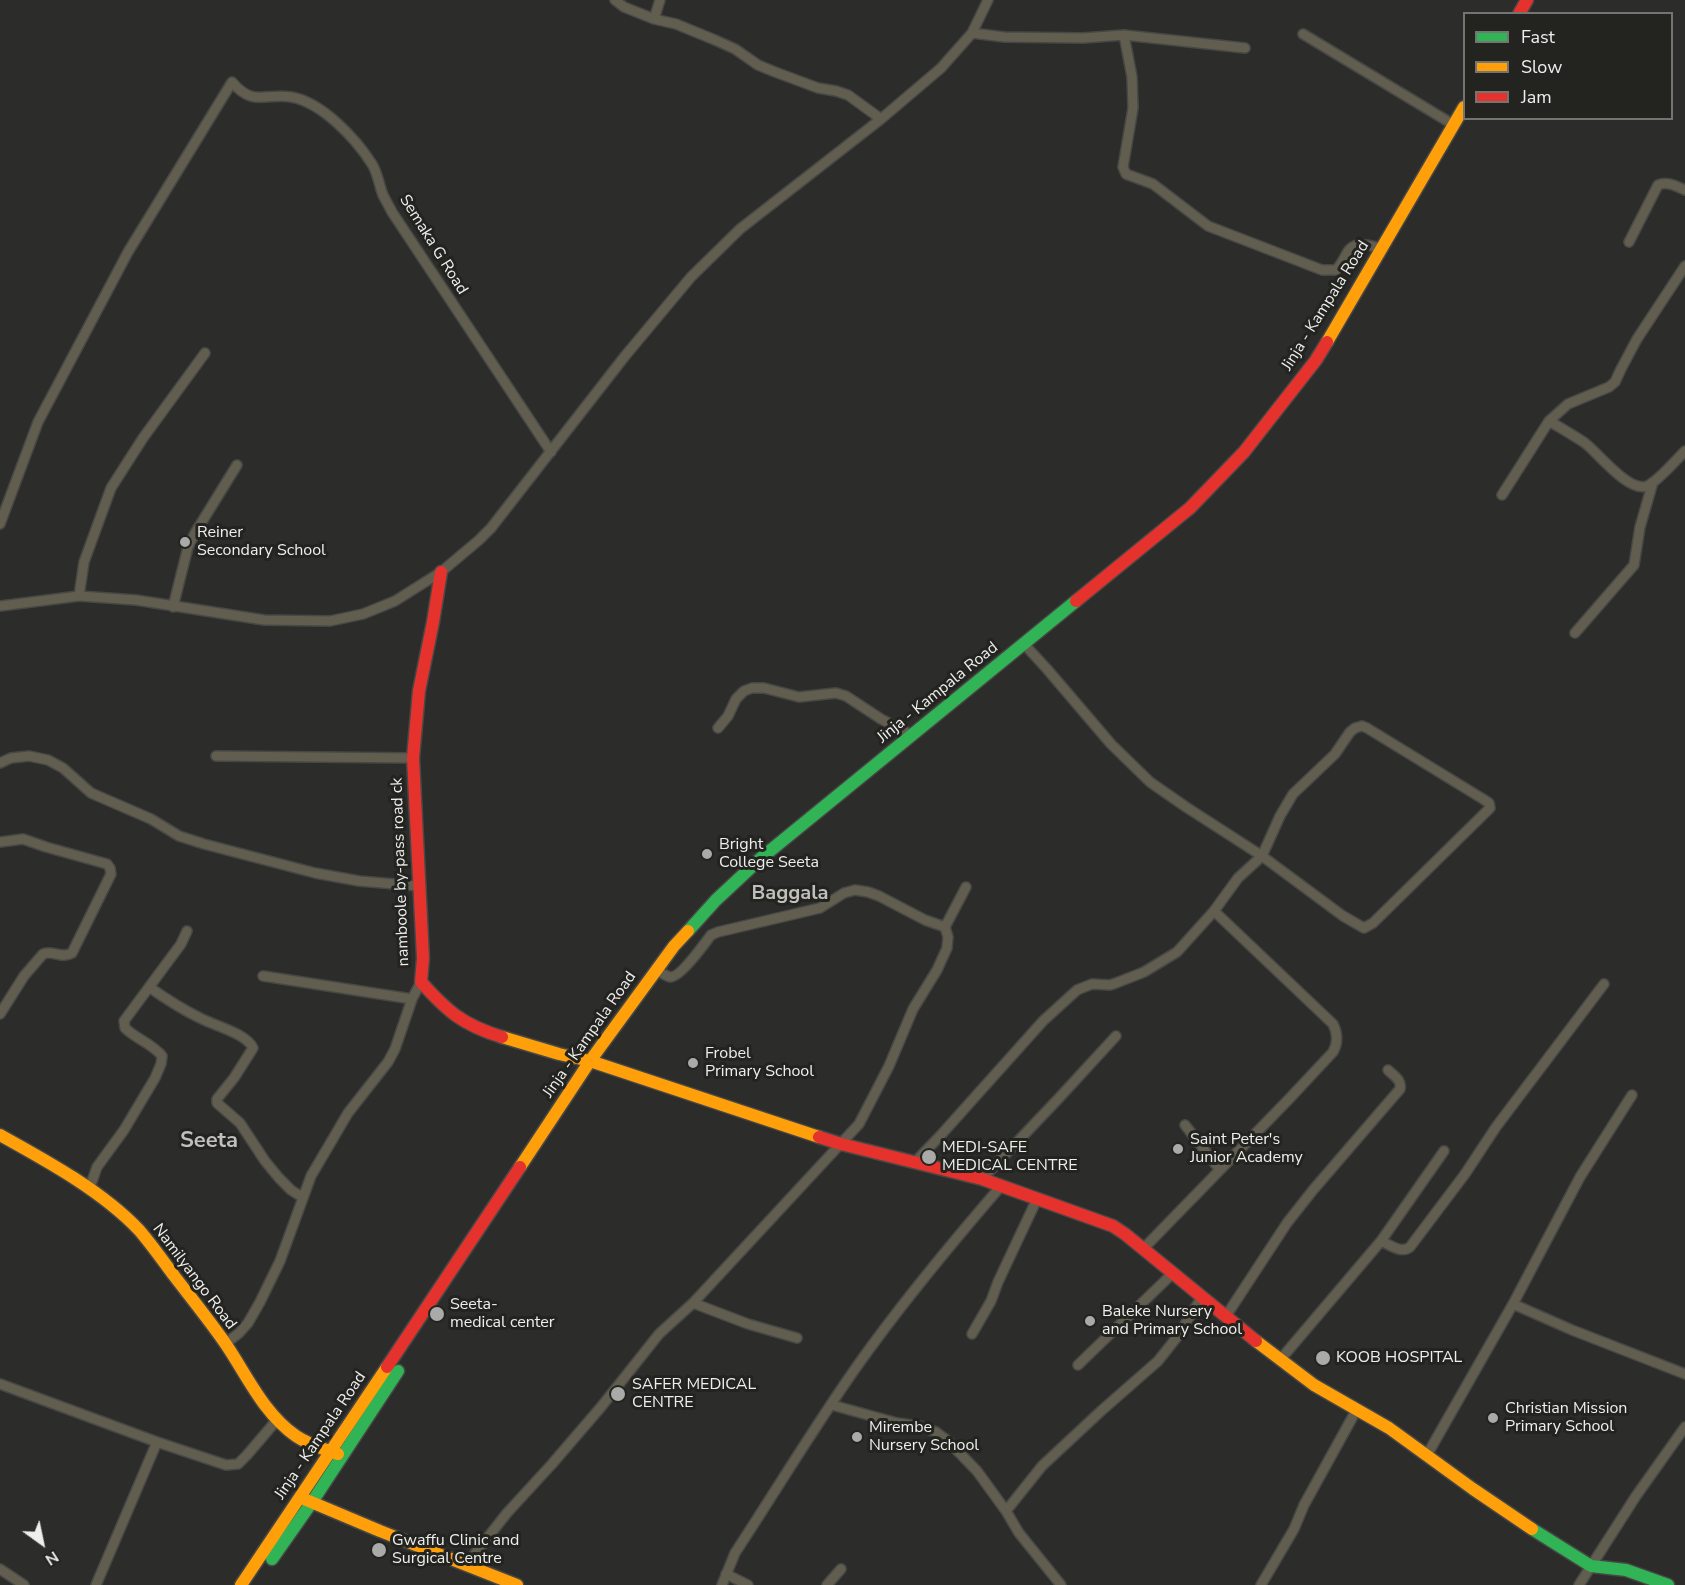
<!DOCTYPE html>
<html>
<head>
<meta charset="utf-8">
<style>
  body { margin:0 }
  #map { position:relative; width:1685px; height:1585px; overflow:hidden; background:#2c2c2b; font-family:"Nunito Sans",sans-serif }
  canvas { display:block }
  .legend { position:absolute; left:1463px; top:12px; width:210px; height:108px; box-sizing:border-box; background:#232320; border:2px solid #747472; margin:0; padding:8px 10px; list-style:none; font-size:18px; color:#eeeeed }
  .legend li { display:flex; align-items:center; gap:12px; height:30px }
  .legend b { width:30px; border:2px solid #747472 }
  .north { position:absolute; left:12px; top:1513px; width:60px; height:60px; -webkit-text-stroke:4px #232320; paint-order:stroke; rotate:147deg; font-size:16px; font-weight:700; line-height:24px; text-align:center; color:#eeeeed }
  .north::after { content:''; display:block; margin:auto; width:21px; height:27px; background:#eeeeed; clip-path:polygon(50% 0,100% 100%,50% 72%,0 100%) }
</style>
</head>
<body>
<div id="map">
<canvas width="1685" height="1585"></canvas>
<ul class="legend">
<li><b style="height:8px;background:#30b455"></b>Fast</li>
<li><b style="height:8px;background:#ff9f0a"></b>Slow</li>
<li><b style="height:8px;background:#e5322d"></b>Jam</li>
</ul>
<div class="north">N</div>
</div>
<script>
const context = document.querySelector('canvas').getContext('2d');
context.lineJoin = 'round';
function stroke(path, color, width, dash) {
  context.strokeStyle = color;
  context.lineWidth = width;
  context.lineCap = dash ? 'butt' : 'round';
  context.setLineDash(dash || []);
  context.stroke(path);
}
function write(font, color, halo, rows, align = 'center') {
  context.font = font + ' "Nunito Sans",sans-serif';
  context.lineWidth = 6;
  context.setLineDash([]);
  context.textBaseline = 'middle';
  context.strokeStyle = halo;
  context.fillStyle = color;
  for (const [text, x, y, turn = 0] of rows) {
    context.save();
    context.translate(x, y);
    context.rotate((+turn || 0) * Math.PI / 180);
    context.textAlign = isNaN(turn) ? turn : align;
    if (halo) context.strokeText(text, 0, 0);
    context.fillText(text, 0, 0);
    context.restore();
  }
}
const street = new Path2D(`
  M615,0l9,7 30,12 22,5 39,16 20,9 23,16 17,7 43,16 18,3 12,4 33,24
  M654,19l6,-19
  M972,33l32,4 79,1 41,-3 121,13
  M1303,34l151,91
  M1124,35l8,42 1,31 -10,59 3,7 27,10 55,42 114,44h14c5,-5 7,-10 11,-17 8,-14 21,-7 35,-5
  M1629,242l29,-57c9,-4 18,1 27,5
  M1549,421c12,7 24,14 36,22 13,10 44,50 62,43 10,-4 29,-26 38,-35
  M1502,495l47,-74 19,-17 41,-17 6,-5 6,-13 16,-30 48,-73
  M0,524l38,-102 90,-170 104,-170c21,25 33,11 59,15 31,5 65,42 81,67 6,10 7,21 11,31 3,6 6,11 9,17l159,240
  M79,596l5,-34 27,-74 32,-50 62,-85
  M0,606l79,-10 57,4 128,20 66,1 33,-7 32,-13 46,-29 38,-32 12,-12 134,-172 66,-79 49,-48 141,-110 60,-51 31,-35 16,-33
  M173,607l15,-60 7,-14 42,-68
  M1575,633l59,-68 6,-38 13,-45
  M718,728l10,-12 8,-17 8,-8 8,-3h12l35,9 37,-4 10,3 35,23 31,16
  M216,756l197,2
  M0,763l11,-5 18,-2 19,4 15,8 28,25 60,26 28,17 25,8 111,29 44,8 59,5
  M0,842l23,-3 23,8 61,17 3,4 1,6 -39,79c-10,6 -19,-3 -29,1l-19,22 -24,38
  M657,970c3,2 9,6 13,7 10,1 35,-34 41,-42l7,-3 102,-24 24,-15 11,-3 13,2 11,4 46,24 20,7
  M263,976l149,23
  M149,987c17,12 34,23 53,32 14,7 45,15 51,29l-19,30 -17,21v4l23,20 25,38 14,17 12,12 11,7
  M1185,1125l35,45
  M915,1162l25,-26 103,-115 34,-31 15,-6 18,1 6,-2 28,-11 33,-20 37,-41 24,-33 24,-22 18,-40 13,-22 42,-40 15,-22 5,-4 7,-2 5,2 116,71 6,4 1,5 -117,115 -9,5 -21,-12 -81,-60 -76,-49 -36,-25 -39,-38 -64,-75 -23,-25
  M982,1179l77,-81 57,-62
  M89,1190l8,-23 27,-37 31,-52 6,-14 1,-8c-9,-12 -26,-17 -37,-28l-1,-7 57,-77 6,-13
  M1381,1241c9,4 21,13 29,6l55,-73 31,-47 108,-143
  M1143,1249l146,-150 44,-47c5,-9 5,-18 0,-28l-119,-113
  M693,1303l55,21 49,14
  M1513,1304l59,26 113,44
  M1226,1316l61,-93 26,-33 87,-101c2,-9 -6,-13 -12,-19
  M972,1334l19,-33 7,-19 39,-83
  M225,1344l14,-11 9,-10 12,-21 20,-41 31,-85 37,-63 40,-51 7,-13 17,-50 9,-17
  M1280,1360l101,-119 63,-90
  M1078,1365l95,-92
  M0,1384l157,58 69,23 12,-1 9,-9 29,-34
  M832,1405l65,18 22,3 17,6 12,9 29,30 29,40 13,22 42,52
  M1427,1455l86,-151 67,-127 52,-82
  M1006,1511l36,-45 59,-55 57,-50 19,-24 25,-40
  M466,1565l41,-52 45,-49 49,-57 58,-73 34,-31 166,-179 30,-58 24,-57 24,-39 10,-22 1,-11 -3,-10 21,-40
  M0,1569l24,16
  M726,1574l22,11
  M96,1585l61,-143
  M722,1585l13,-32c40,-61 78,-124 120,-184 45,-64 95,-124 146,-183
  M827,1585l14,-16
  M1261,1585l33,-56 10,-24 53,-96
  M1579,1585l57,-89 49,-69`);
const fast = new Path2D(`
  M688,931l28,-31 44,-41 316,-258
  M1532,1529l59,37 35,4 42,15
  M272,1559l40,-57 86,-131`);
const slow = new Path2D(`
  M1327,342l137,-235
  M502,1037l57,17 31,7 229,76
  M0,1135c47,26 102,56 139,95 13,15 24,31 36,47 17,22 34,43 50,66 22,32 38,70 71,93 13,9 28,13 42,18
  M520,1167l70,-106 84,-115 14,-15
  M1256,1341l58,44 75,43 84,61 59,40
  M304,1499l76,32 137,54
  M241,1585l146,-218`);
const jam = new Path2D(`
  M1519,14l8,-14
  M441,572l-8,50 -14,69 -6,67 10,200 -2,24c27,30 42,43 81,55
  M1076,601l114,-93 54,-56 72,-92 11,-18
  M819,1137l22,7 141,35 131,47 12,8 131,107
  M387,1367l133,-200`);
stroke(street, '#474746', 12);
stroke(fast, '#474746', 15);
stroke(slow, '#474746', 15);
stroke(jam, '#474746', 15);
stroke(street, '#615e50', 9);
stroke(fast, '#30b455', 12);
stroke(slow, '#ff9f0a', 12);
stroke(jam, '#e5322d', 12);
for (const [x, y, r, color] of [
  [185,542,6,"#aaaaa9"],
  [707,854,6,"#aaaaa9"],
  [693,1063,6,"#aaaaa9"],
  [1178,1149,6,"#aaaaa9"],
  [929,1157,8,"#aaaaa9"],
  [437,1314,8,"#aaaaa9"],
  [1090,1321,6,"#aaaaa9"],
  [1323,1358,8,"#aaaaa9"],
  [618,1394,8,"#aaaaa9"],
  [1493,1418,6,"#aaaaa9"],
  [857,1437,6,"#aaaaa9"],
  [379,1550,8,"#aaaaa9"]
]) {
  const dot = new Path2D();
  dot.arc(x, y, r, 0, 2 * Math.PI);
  context.fillStyle = color;
  context.fill(dot);
  stroke(dot, '#232320', 2);
}
write('16px', '#eeeeed', '#232320', [
  ["Semaka G Road",433,245,58],
  ["Jinja - Kampala Road",1326,306,-58],
  ["Jinja - Kampala Road",938,693,-39],
  ["namboole by-pass road ck",401,872,-92],
  ["Jinja - Kampala Road",590,1035,-55],
  ["Namilyango Road",194,1277,53],
  ["Jinja - Kampala Road",321,1436,-56]
]);
write('16px', '#eeeeed', '#232320', [
  ["Reiner",197,533],
  ["Secondary School",197,551],
  ["Bright",719,845],
  ["College Seeta",719,863],
  ["Frobel",705,1054],
  ["Primary School",705,1072],
  ["Saint Peter's",1190,1140],
  ["Junior Academy",1190,1158],
  ["MEDI-SAFE",942,1148],
  ["MEDICAL CENTRE",942,1166],
  ["Seeta-",450,1305],
  ["medical center",450,1323],
  ["Baleke Nursery",1102,1312],
  ["and Primary School",1102,1330],
  ["KOOB HOSPITAL",1336,1358],
  ["SAFER MEDICAL",632,1385],
  ["CENTRE",632,1403],
  ["Christian Mission",1505,1409],
  ["Primary School",1505,1427],
  ["Mirembe",869,1428],
  ["Nursery School",869,1446],
  ["Gwaffu Clinic and",392,1541],
  ["Surgical Centre",392,1559]
], 'left');
write('bold 20px', '#c0bfbc', '#232320', [
  ["Baggala",790,894]
]);
write('bold 22px', '#c0bfbc', '#232320', [
  ["Seeta",209,1142]
]);
</script>
</body>
</html>
